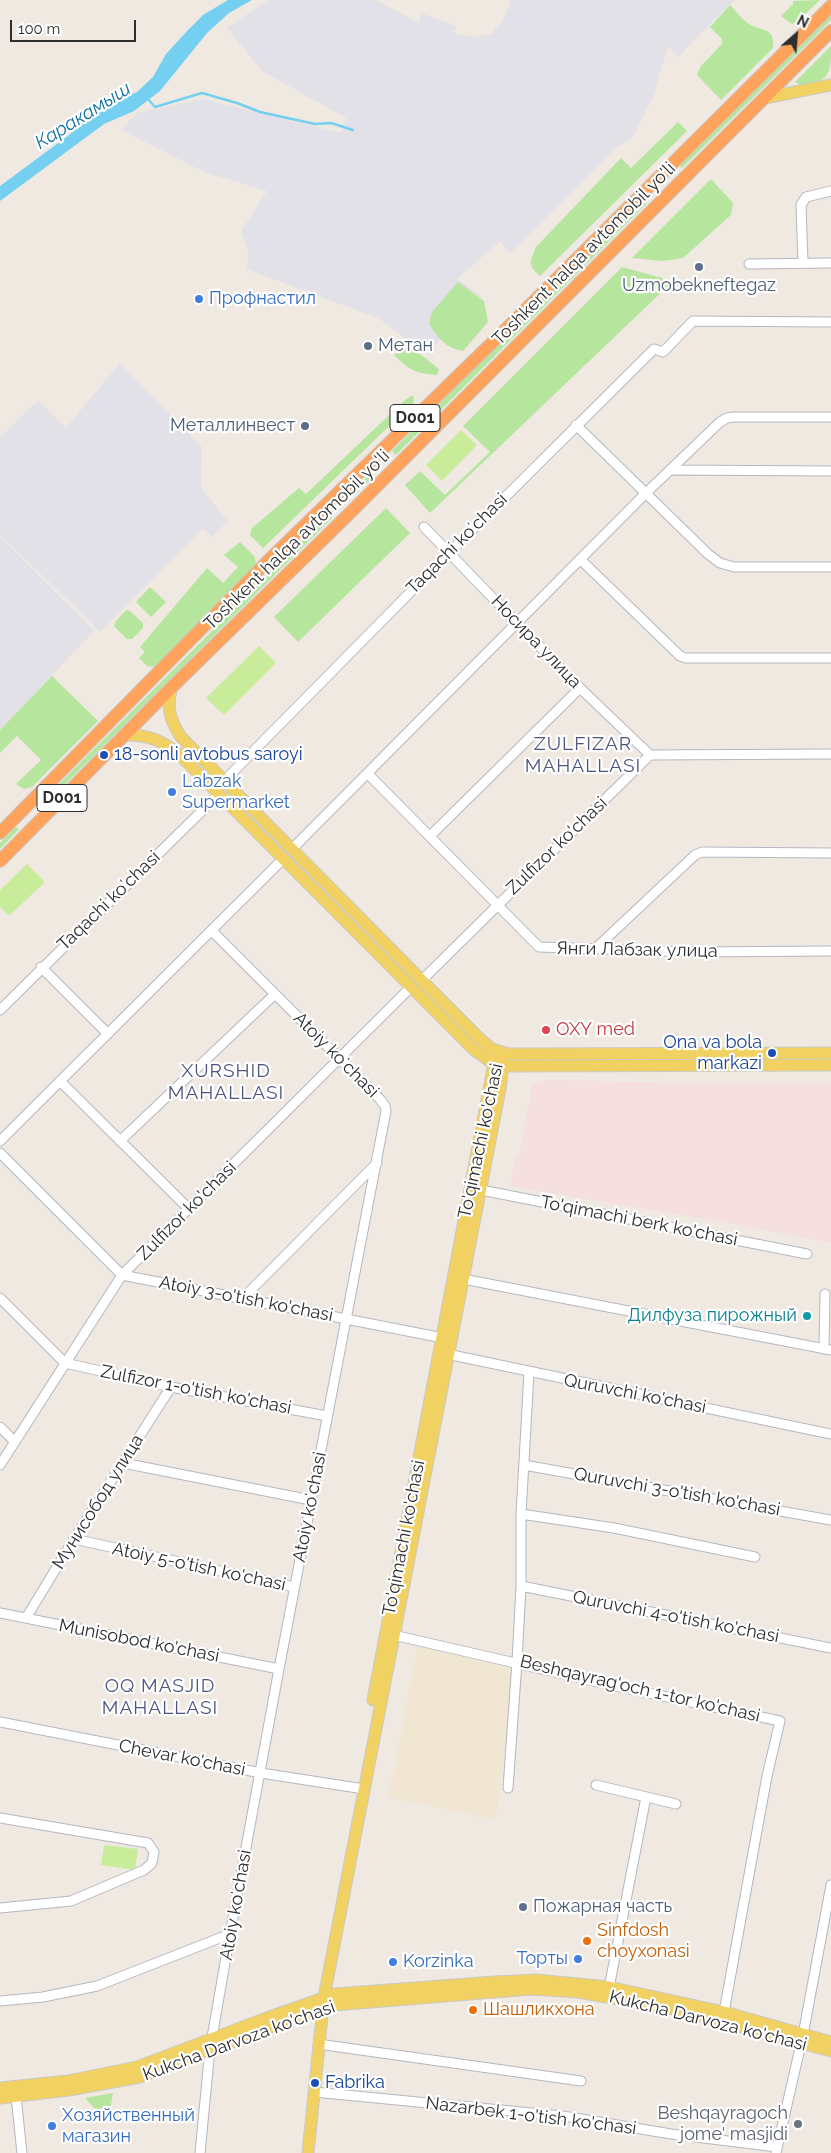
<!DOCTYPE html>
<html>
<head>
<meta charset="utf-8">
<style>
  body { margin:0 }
  #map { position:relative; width:831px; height:2153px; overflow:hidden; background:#efe9e1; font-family:Raleway,sans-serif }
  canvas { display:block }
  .north { position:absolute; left:771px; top:10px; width:50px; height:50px; -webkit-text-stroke:4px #fff; paint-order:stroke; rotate:27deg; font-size:14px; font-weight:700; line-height:20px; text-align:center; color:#2e2e2e }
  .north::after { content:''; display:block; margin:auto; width:18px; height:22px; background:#2e2e2e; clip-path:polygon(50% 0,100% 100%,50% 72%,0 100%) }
  .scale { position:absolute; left:10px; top:20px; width:126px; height:22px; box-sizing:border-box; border:2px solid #2e2e2e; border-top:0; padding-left:6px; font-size:15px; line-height:18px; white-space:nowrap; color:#2e2e2e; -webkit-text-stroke:4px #fff; paint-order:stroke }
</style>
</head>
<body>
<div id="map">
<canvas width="831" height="2153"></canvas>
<div class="north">N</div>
<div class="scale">100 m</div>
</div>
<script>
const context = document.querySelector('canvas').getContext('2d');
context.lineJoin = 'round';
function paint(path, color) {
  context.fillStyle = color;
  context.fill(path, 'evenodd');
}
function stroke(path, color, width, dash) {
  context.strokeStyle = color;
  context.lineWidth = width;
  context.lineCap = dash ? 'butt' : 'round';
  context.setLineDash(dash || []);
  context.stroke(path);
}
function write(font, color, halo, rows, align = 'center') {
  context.font = font + ' Raleway,sans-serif';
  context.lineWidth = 4.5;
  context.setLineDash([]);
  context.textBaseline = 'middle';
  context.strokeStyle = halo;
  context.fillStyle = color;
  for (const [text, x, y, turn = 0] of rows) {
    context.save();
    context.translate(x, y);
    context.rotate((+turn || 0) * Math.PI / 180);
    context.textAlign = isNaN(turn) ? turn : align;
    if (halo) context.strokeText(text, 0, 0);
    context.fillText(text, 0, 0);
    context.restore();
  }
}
paint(new Path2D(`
  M268,0h108l43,23 2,-10 35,13 -1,8 21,3 16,-4 12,-15 6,-18h224l-56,57 -10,-11 -15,51 -18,36 -6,7 -12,7 -107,107 -10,-13 -43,38 24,17 -54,58 -49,-36 -132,-49 3,-14 -8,-24 26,-40 -63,-19 -83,-42 16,-17 67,-14 137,34 5,-15 -84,-47 -35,-43z
  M120,363l82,84 -1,41 27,33 -16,16 -9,-9 -103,104 -100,-98v-96l38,-38 28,28z
  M0,536l94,95 -94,99z`), '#e3e1e8');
paint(new Path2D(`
  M418,1645l96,25 -18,150 -107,-23z`), '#f0e6d1');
paint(new Path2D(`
  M550,1080l165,4 116,-1v160l-120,-23 -201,-34 5,-28h4l13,-73 6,-3z`), '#f5dfe0');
paint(new Path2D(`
  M820,0l-23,22 -5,2 -11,-8 12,-12v-3z
  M730,5c6,6 14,17 21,20 12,6 24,3 22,23l-52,52 -24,-25 4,-9 21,-22v-5l-12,-12z
  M831,14v6l-149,148 -3,-3z
  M831,46c0,26 0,32 -26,42l-10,-6z
  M678,122l9,9 -147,145c-13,-11 -10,-14 -4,-29l85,-89 10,10z
  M711,179l22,24 -2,12 -48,43 -20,3 -31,-3z
  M645,199l3,3 -252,253 -4,-4z
  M622,267l40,11 7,7 -239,228 -25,-28 15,-14 25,24 45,-43 -27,-26z
  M458,282l26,19 4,21 -25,29c-16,-2 -27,-14 -34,-28l3,-11z
  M406,343l33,26 -2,6c-22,-2 -27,-4 -43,-20z
  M413,395l1,7 -151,146 -13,-13 2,-7 47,-40 7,6 99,-94z
  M371,473l3,3 -20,20 -4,-4z
  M386,508l24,25 -112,109 -24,-25z
  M329,514l3,4 -289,288 -3,-3z
  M240,542l15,15 1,9 -100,101 -9,-1 -8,-8 6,-6 -5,-5 67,-79 16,15 15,-16 -14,-12z
  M150,587l16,15 -15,15 -15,-15z
  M126,610l4,1 13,12v5l-11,11h-5l-13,-13 1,-4z
  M52,676l46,45 -66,66 -8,2 -8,-5 25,-24 -24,-24 -17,17v-23z
  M16,827l3,2 -19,20v-6z
  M113,2093l-3,19 -11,1 -14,-15z`), '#b6e59e');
paint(new Path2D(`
  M461,430l16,15 -35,36 -16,-16z
  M259,646l17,17 -52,52 -18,-17z
  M27,864l18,18 -36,34 -9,-9v-17z
  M104,1845l34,4 -3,21 -34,-5z`), '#c9ec9a');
paint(new Path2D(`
  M228,0h24l-23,13 -22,20 -47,58 -26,20 -30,13 -104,77v-15l69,-51 35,-29 33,-14 16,-15 13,-23 22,-24 15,-15z`), '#75cff0');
stroke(new Path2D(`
  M148,99l7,8 47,-14 35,10 23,9 55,12 16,-1 22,7`), '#75cff0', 2.5);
const minor = new Path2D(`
  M803,262l-2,-57 5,-8 25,-6
  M749,264l82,-1
  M576,425l132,129 12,9 14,4h97
  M672,470l159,1
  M424,527l156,161 70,67
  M581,560l99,96 6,2h145
  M368,774l171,173 153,5 139,-1
  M224,781l225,-228 205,-204 9,3 30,-31 138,1
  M430,836l150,-148
  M292,849l354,-356 74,-71 7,-4 7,-1h97
  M595,949l100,-94 7,-3 129,1
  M41,967l67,67
  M422,980l228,-225 181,-1
  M0,1010l219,-216
  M60,1081l129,128
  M0,1141l283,-282
  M120,1141l154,-146
  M0,1153l122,122 326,64
  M476,1189l331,65
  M463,1279l368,71
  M0,1298l65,65 106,24 156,29
  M243,1298l134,-135
  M824,1349l1,-55
  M442,1353l389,81
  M0,1427l15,15
  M123,1463l188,37
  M0,1465l122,-190 289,-288
  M524,1465l307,55
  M521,1514l93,14 141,29
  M74,1539l220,48
  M521,1586l310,62
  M0,1613l279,56
  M26,1618l48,-79 97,-152
  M389,1634l222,51 169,36 -13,55 -43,236
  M0,1722l261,51 103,16
  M596,1785l80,19
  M508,1788l9,-126 4,-76v-72l8,-141
  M0,1818l148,25 6,9 -2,11 -8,7 -73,31 -71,7
  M608,1993l38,-196
  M0,2001l43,-4 54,-11 133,-52
  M318,2044l263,37
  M314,2092l249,24 108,18 106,13
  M16,2096l6,57
  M200,2153l10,-104 20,-115 49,-265 107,-558 -1,-5 -6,-8 -167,-167
  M776,2153l27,-118 28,-150`);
const major = new Path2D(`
  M765,98l66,-13
  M172,687c-6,19 -2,34 9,50l298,301 13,11 16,5 323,-1
  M124,735c23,-1 37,5 55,19l294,295 18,13 13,4 327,-1
  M373,1700l121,-637 6,-11
  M0,2088l68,-7 69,-14 127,-48 71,-25 159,-12 42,-2 73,7 115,25 107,30
  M0,2098l69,-8 71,-13 146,-56 48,-16 197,-16 47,3 97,17 156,42
  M308,2153l16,-156 176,-908 3,-23 -3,-14`);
const highway = new Path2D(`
  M0,833l267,-271 236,-230 328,-326
  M0,861l172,-174 179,-175 480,-481`);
stroke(minor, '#b4b7c1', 11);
stroke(major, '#c9c9c9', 13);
stroke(highway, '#c9c9c9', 14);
stroke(minor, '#fff', 9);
stroke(major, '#f2d163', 11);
stroke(highway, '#ffa35c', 12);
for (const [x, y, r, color] of [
  [699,267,5,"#5c6f8a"],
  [199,299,5,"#3f7fe0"],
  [368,346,5,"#5c6f8a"],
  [305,426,5,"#5c6f8a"],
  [104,755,5,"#1a4fb4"],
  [172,792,5,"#3f7fe0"],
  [546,1030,5,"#e0444e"],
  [772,1053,5,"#1a4fb4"],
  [807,1316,5,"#0f9aa8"],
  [523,1907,5,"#5c6f8a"],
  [587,1941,5,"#e8710a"],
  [578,1959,5,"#3f7fe0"],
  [393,1962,5,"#3f7fe0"],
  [473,2010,5,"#e8710a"],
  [315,2083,5,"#1a4fb4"],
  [798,2124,5,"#6b7280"],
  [52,2126,5,"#3f7fe0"]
]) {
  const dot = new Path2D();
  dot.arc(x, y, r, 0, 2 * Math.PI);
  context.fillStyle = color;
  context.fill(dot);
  stroke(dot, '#fff', 2);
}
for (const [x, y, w] of [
  [415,418,50],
  [62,798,50]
]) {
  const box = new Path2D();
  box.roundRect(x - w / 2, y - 13.5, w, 27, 4);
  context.fillStyle = '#fff';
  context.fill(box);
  stroke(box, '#2e2e2e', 1);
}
write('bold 16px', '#2e2e2e', null, [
  ["D001",415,418],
  ["D001",62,798]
]);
write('18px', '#2e2e2e', '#fff', [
  ["Toshkent halqa avtomobil yo'li",584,254,-45],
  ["Toshkent halqa avtomobil yo'li",297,540,-44],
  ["Taqachi koʻchasi",457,544,-45],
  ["Носира улица",536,642,46],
  ["Zulfizor ko'chasi",557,846,-44],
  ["Taqachi koʻchasi",109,901,-44],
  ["Янги Лабзак улица",637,950,1],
  ["Atoiy koʻchasi",336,1055,45],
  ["To'qimachi ko'chasi",481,1141,-78],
  ["Zulfizor ko'chasi",187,1211,-45],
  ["To'qimachi berk ko'chasi",639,1221,11],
  ["Atoiy 3-o'tish ko'chasi",246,1299,11],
  ["Zulfizor 1-o'tish ko'chasi",196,1390,11],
  ["Quruvchi ko'chasi",635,1394,11],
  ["Quruvchi 3-o'tish ko'chasi",677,1492,10],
  ["Мунисобод улица",98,1502,-58],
  ["Atoiy koʻchasi",310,1507,-79],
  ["To'qimachi ko'chasi",404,1538,-79],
  ["Atoiy 5-o'tish ko'chasi",199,1567,12],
  ["Quruvchi 4-o'tish ko'chasi",676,1617,11],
  ["Munisobod ko'chasi",139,1641,11],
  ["Beshqayrag'och 1-tor ko'chasi",640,1689,13],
  ["Chevar ko'chasi",182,1758,11],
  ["Atoiy koʻchasi",236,1905,-80],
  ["Kukcha Darvoza ko'chasi",708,2021,14],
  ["Kukcha Darvoza ko'chasi",239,2041,-20],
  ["Nazarbek 1-o'tish ko'chasi",531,2116,7]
]);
write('18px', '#4e5e75', '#fff', [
  ["Uzmobekneftegaz",699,286,"center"],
  ["Метан",378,346],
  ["Металлинвест",295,426,"right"],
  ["Пожарная часть",533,1907]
], 'left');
write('18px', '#366cbe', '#fff', [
  ["Профнастил",209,299],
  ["Labzak",182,782],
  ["Supermarket",182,803],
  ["Торты",568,1959,"right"],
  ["Korzinka",403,1962],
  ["Хозяйственный",62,2116],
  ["магазин",62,2137]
], 'left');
write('18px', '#164399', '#fff', [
  ["18-sonli avtobus saroyi",114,755],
  ["Ona va bola",762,1043,"right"],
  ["markazi",762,1064,"right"],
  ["Fabrika",325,2083]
], 'left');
write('18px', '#be3a42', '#fff', [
  ["OXY med",556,1030]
], 'left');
write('18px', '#0d838f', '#fff', [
  ["Дилфуза пирожный",797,1316]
], 'right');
write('18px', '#c56008', '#fff', [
  ["Sinfdosh",597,1931],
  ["choyxonasi",597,1952],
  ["Шашликхона",483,2010]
], 'left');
write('18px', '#5b616d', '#fff', [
  ["Beshqayragoch",788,2114],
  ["jome' masjidi",788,2135]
], 'right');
write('italic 19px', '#0d6fa3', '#fff', [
  ["Каракамыш",83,116,-32]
]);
context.letterSpacing = '1px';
write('19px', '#4d5680', '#fff', [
  ["ZULFIZAR",583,744],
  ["MAHALLASI",583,766],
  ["XURSHID",226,1071],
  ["MAHALLASI",226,1093],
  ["OQ MASJID",160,1686],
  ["MAHALLASI",160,1708]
]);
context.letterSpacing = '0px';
</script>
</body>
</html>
